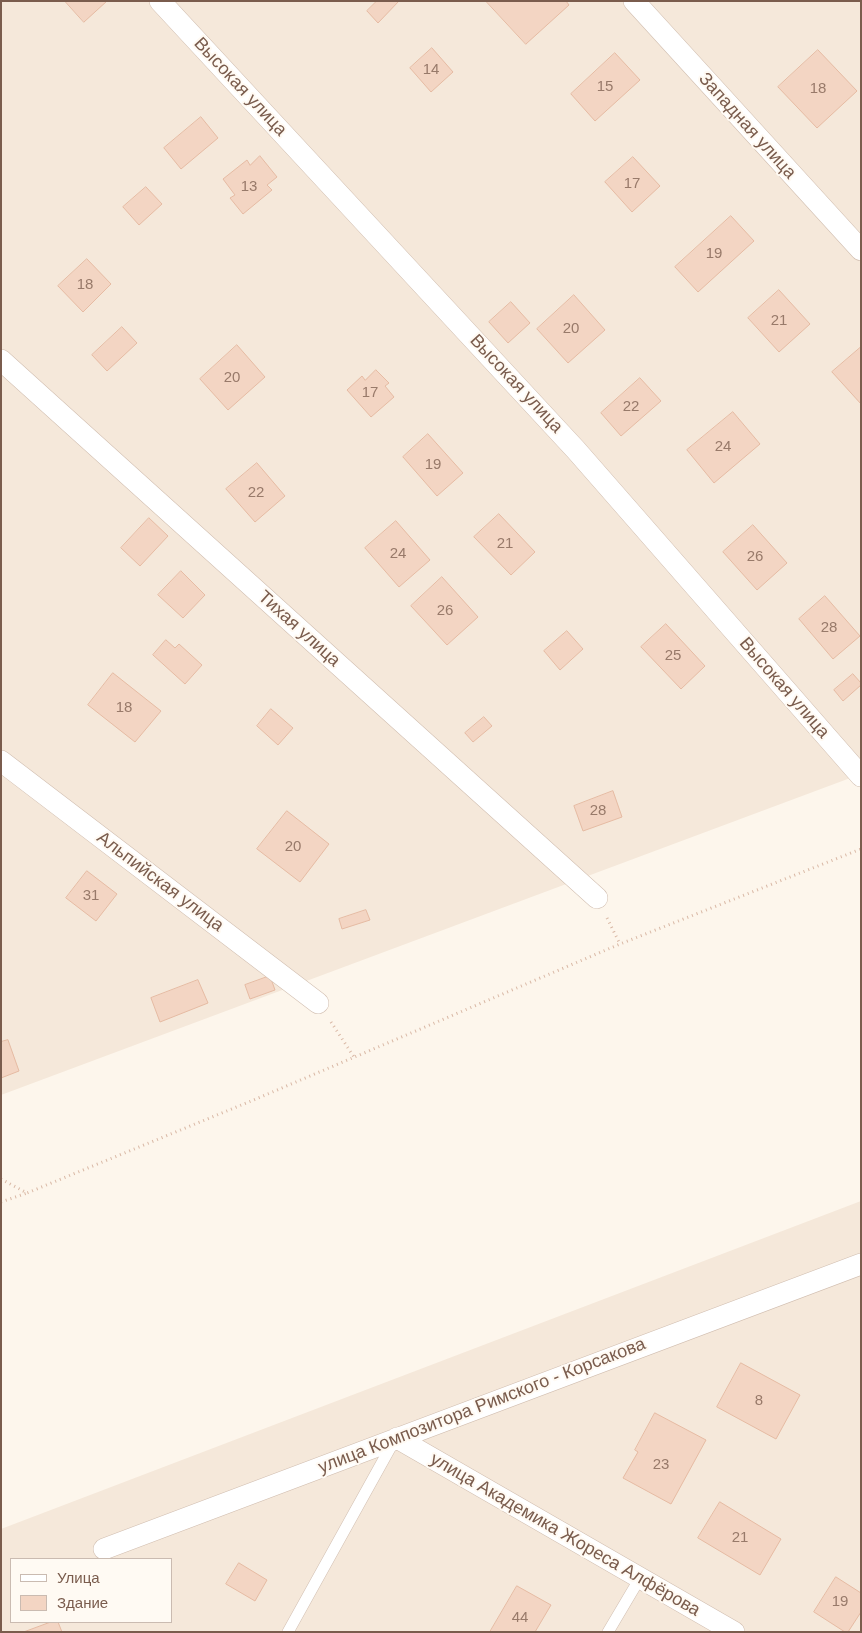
<!DOCTYPE html>
<html>
<head>
<meta charset="utf-8">
<style>
  body { margin:0 }
  #map { position:relative; width:862px; height:1633px; overflow:hidden; background:#fdf6ec; font-family:Arial,sans-serif }
  canvas { display:block }
  .frame { position:absolute; inset:0; border:2px solid #7a5c4d; pointer-events:none }
  .legend { position:absolute; left:10px; top:1558px; width:162px; height:65px; box-sizing:border-box; background:#fffaf3; border:1px solid #cabbb1; margin:0; padding:6px 9px; list-style:none; font-size:15px; color:#7a5c4d }
  .legend li { display:flex; align-items:center; gap:10px; height:25px }
  .legend b { width:25px; border:1px solid #cabbb1 }
</style>
</head>
<body>
<div id="map">
<canvas width="862" height="1633"></canvas>
<div class="frame"></div>
<ul class="legend">
<li><b style="height:6px;background:#fff"></b>Улица</li>
<li><b style="height:14px;background:#f3d5c3"></b>Здание</li>
</ul>
</div>
<script>
const context = document.querySelector('canvas').getContext('2d');
context.lineJoin = 'round';
function paint(path, color) {
  context.fillStyle = color;
  context.fill(path, 'evenodd');
}
function stroke(path, color, width, dash) {
  context.strokeStyle = color;
  context.lineWidth = width;
  context.lineCap = dash ? 'butt' : 'round';
  context.setLineDash(dash || []);
  context.stroke(path);
}
function write(font, color, halo, rows, align = 'center') {
  context.font = font + ' Arial,sans-serif';
  context.lineWidth = 4;
  context.setLineDash([]);
  context.textBaseline = 'middle';
  context.strokeStyle = halo;
  context.fillStyle = color;
  for (const [text, x, y, turn = 0] of rows) {
    context.save();
    context.translate(x, y);
    context.rotate((+turn || 0) * Math.PI / 180);
    context.textAlign = isNaN(turn) ? turn : align;
    if (halo) context.strokeText(text, 0, 0);
    context.fillText(text, 0, 0);
    context.restore();
  }
}
paint(new Path2D(`
  M1,1h860v773l-860,321z
  M861,1201v431h-860v-103zM11,1559h160v63h-160z`), '#f5e8da');
const building = new Path2D(`
  M65,1h42l-23,21z
  M377,1h22l-21,22 -11,-12z
  M486,1h80l3,4 -43,39z
  M432,48l21,24 -22,20 -21,-24z
  M818,50l39,41 -40,37 -39,-41z
  M615,53l25,27 -45,41 -24,-27z
  M201,117l17,21 -37,31 -17,-21z
  M260,156l17,21 -10,8 5,5 -29,24 -13,-16 5,-3 -12,-16 24,-19 3,5z
  M633,157l27,29 -28,26 -27,-30z
  M146,187l16,17 -23,21 -16,-18z
  M731,216l23,25 -56,51 -23,-25z
  M87,259l24,25 -28,28 -25,-26z
  M779,290l31,34 -31,28 -31,-34z
  M574,295l31,35 -37,33 -31,-34z
  M511,302l19,21 -22,20 -19,-21z
  M122,327l15,16 -30,28 -15,-16z
  M237,345l28,32 -37,33 -28,-31z
  M861,347v57l-29,-32z
  M376,370l13,13 -4,3 9,11 -23,20 -24,-27 15,-14 3,4z
  M640,378l21,23 -40,35 -20,-23z
  M733,412l27,32 -46,39 -27,-33z
  M428,434l35,39 -26,23 -34,-39z
  M257,463l28,33 -30,26 -29,-33z
  M499,514l36,38 -24,23 -37,-38z
  M149,518l19,18 -28,30 -19,-18z
  M396,521l34,39 -31,27 -34,-39z
  M753,525l34,38 -30,27 -34,-38z
  M181,571l24,24 -22,23 -25,-23z
  M442,577l36,40 -31,28 -36,-39z
  M825,596l35,40 -27,23 -34,-40z
  M666,624l39,42 -24,23 -40,-42z
  M567,631l16,18 -23,21 -16,-19z
  M166,640l9,8 4,-4 23,21 -17,19 -32,-29z
  M113,673l48,38 -26,31 -47,-37z
  M853,674l8,9v2l-18,16 -9,-11z
  M271,709l22,19 -15,17 -21,-19z
  M484,717l8,9 -19,16 -8,-9z
  M613,791l9,26 -39,14 -9,-25z
  M287,811l42,33 -29,38 -43,-33z
  M87,871l30,23 -21,27 -30,-23z
  M366,910l4,10 -28,9 -3,-10z
  M270,976l5,14 -25,9 -5,-14z
  M198,980l10,23 -48,19 -9,-24z
  M8,1040l11,31 -18,7v-36z
  M741,1363l59,32 -24,44 -59,-32z
  M655,1413l51,27 -35,64 -48,-26 15,-26 -3,-2z
  M720,1502l61,37 -21,36 -62,-37z
  M239,1563l28,17 -12,21 -29,-17z
  M836,1577l25,16v19l-13,20h-3l-31,-20z
  M517,1586l34,19 -16,27h-45z
  M51,1622h7l4,10h-38z`);
paint(building, '#f3d5c3');
stroke(building, '#e6bba3', 1);
const lane = new Path2D(`
  M288,1632l106,-191
  M608,1632l32,-54`);
const street = new Path2D(`
  M160,1l416,449 285,326
  M634,1l227,249
  M1,360l596,538
  M1,761l317,242
  M397,1438l337,194
  M104,1549l757,-285`);
stroke(lane, '#d1beb0', 12);
stroke(street, '#d1beb0', 22);
stroke(new Path2D(`
  M607,918l13,26
  M331,1022l23,35
  M1,1179l26,14 229,-94 364,-155 241,-95
  M1,1202l26,-9`), '#d9b8a5', 3, [1, 4]);
stroke(lane, '#fff', 11);
stroke(street, '#fff', 21);
write('15px', '#987a6a', null, [
  ["14",431,70],
  ["15",605,87],
  ["18",818,89],
  ["17",632,184],
  ["13",249,187],
  ["19",714,254],
  ["18",85,285],
  ["21",779,321],
  ["20",571,329],
  ["20",232,378],
  ["17",370,393],
  ["22",631,407],
  ["24",723,447],
  ["19",433,465],
  ["22",256,493],
  ["21",505,544],
  ["24",398,554],
  ["26",755,557],
  ["26",445,611],
  ["28",829,628],
  ["25",673,656],
  ["18",124,708],
  ["28",598,811],
  ["20",293,847],
  ["31",91,896],
  ["8",759,1401],
  ["23",661,1465],
  ["21",740,1538],
  ["19",840,1602],
  ["44",520,1618]
]);
write('18px', '#7a5c4d', '#fffaf3', [
  ["Высокая улица",240,87,47],
  ["Западная улица",747,126,48],
  ["Высокая улица",516,384,47],
  ["Тихая улица",299,629,42],
  ["Высокая улица",784,688,49],
  ["Альпийская улица",160,882,37],
  ["улица Композитора Римского - Корсакова",482,1406,-21],
  ["улица Академика Жореса Алфёрова",565,1535,30]
]);
</script>
</body>
</html>
